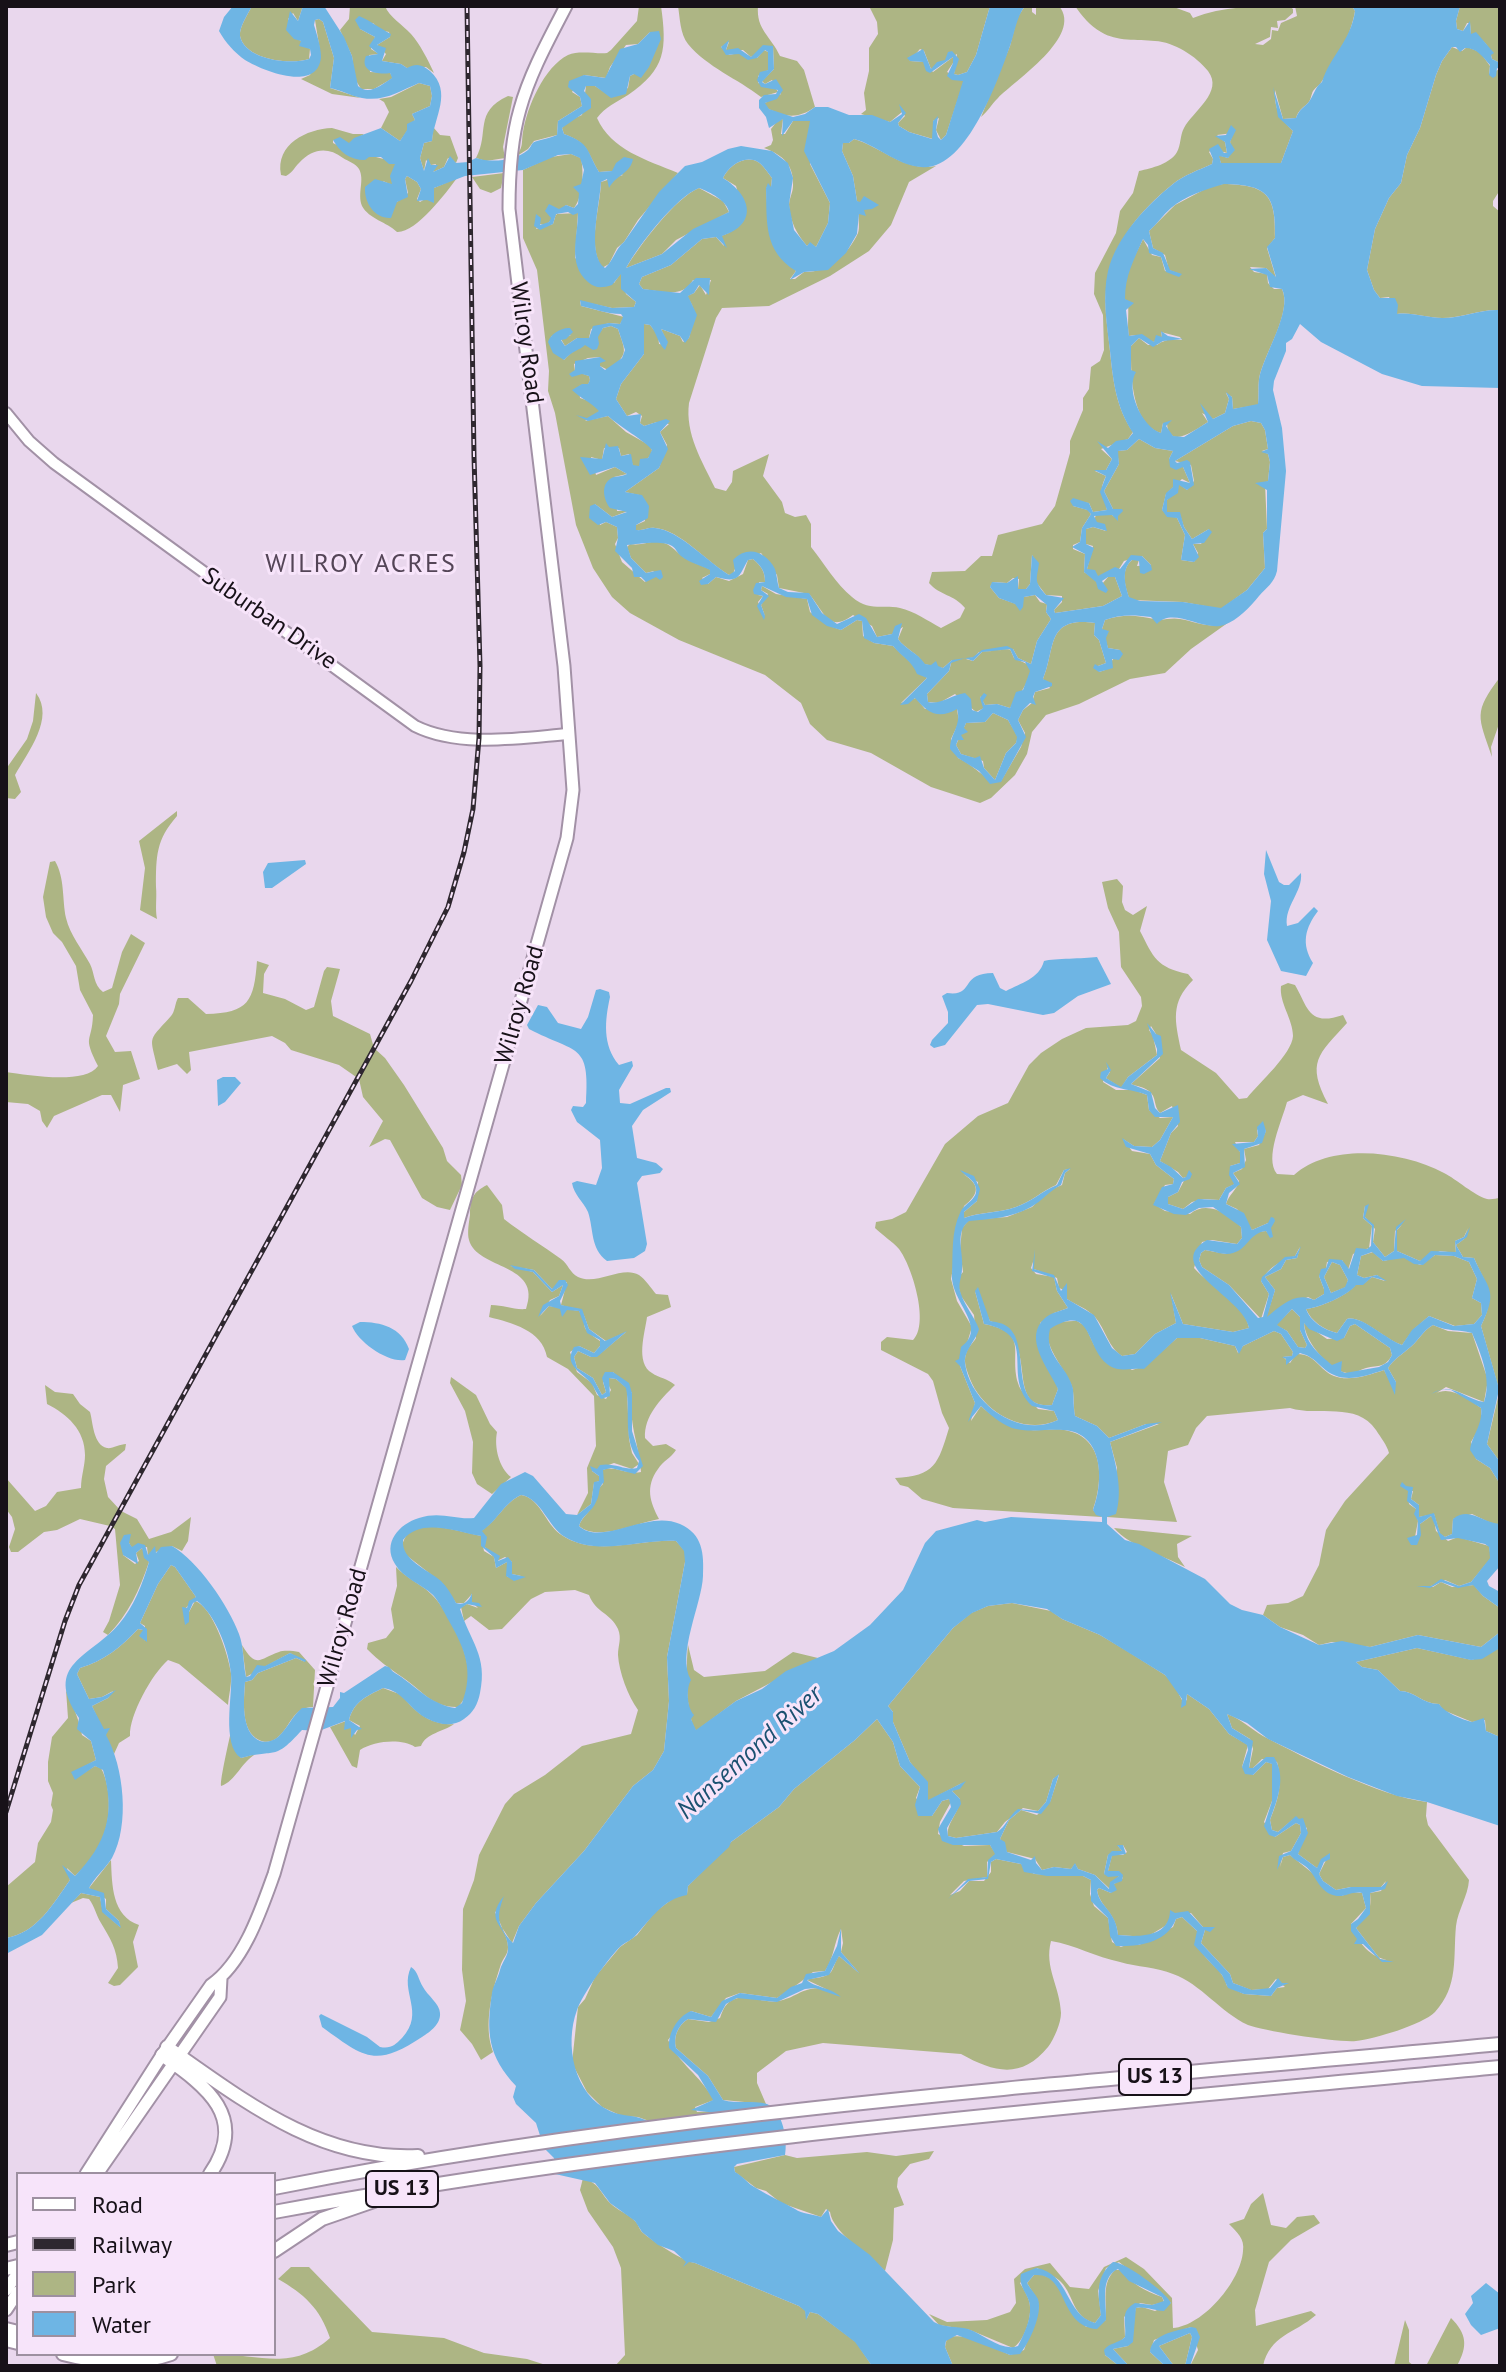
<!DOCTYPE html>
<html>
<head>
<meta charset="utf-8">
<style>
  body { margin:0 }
  #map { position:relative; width:1506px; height:2372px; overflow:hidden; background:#e9d7ed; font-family:"PT Sans",sans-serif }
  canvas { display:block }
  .frame { position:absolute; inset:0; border:8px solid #171118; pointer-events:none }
  .legend { position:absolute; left:16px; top:2172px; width:260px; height:184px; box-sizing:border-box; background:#f7e4fa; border:2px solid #9d90a0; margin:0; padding:10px 14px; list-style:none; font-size:24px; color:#171118 }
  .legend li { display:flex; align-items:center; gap:16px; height:40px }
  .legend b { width:40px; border:2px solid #9d90a0 }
</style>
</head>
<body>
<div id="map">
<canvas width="1506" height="2372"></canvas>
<div class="frame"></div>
<ul class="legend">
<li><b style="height:10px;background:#fff"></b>Road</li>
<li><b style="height:10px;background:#2e272f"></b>Railway</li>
<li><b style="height:22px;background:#adb584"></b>Park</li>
<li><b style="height:22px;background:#6eb5e4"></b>Water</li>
</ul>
</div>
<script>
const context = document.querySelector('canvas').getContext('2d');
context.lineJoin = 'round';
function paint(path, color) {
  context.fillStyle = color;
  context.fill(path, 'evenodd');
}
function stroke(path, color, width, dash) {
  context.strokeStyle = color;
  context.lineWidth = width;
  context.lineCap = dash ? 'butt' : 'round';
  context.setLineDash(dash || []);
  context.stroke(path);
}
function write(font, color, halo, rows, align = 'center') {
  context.font = font + ' "PT Sans",sans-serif';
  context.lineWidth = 6;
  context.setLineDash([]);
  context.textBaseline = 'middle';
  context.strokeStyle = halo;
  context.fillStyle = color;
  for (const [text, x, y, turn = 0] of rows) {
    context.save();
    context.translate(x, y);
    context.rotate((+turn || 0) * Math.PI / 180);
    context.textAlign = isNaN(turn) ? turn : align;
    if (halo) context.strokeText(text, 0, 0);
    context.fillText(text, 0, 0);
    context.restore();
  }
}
paint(new Path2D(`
  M252,6h51l-5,15 -5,-8 -5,6c0,14 12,21 22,30l-1,10c-19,6 -64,1 -69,-23 -1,-9 8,-22 12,-30z
  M350,6h35c4,11 18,19 26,28 9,10 17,26 23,39l-8,-6 -19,1 -6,-4 -19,-3 4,-7 -9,-9 13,-8 -1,-5 -10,-2 -6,-7 -13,6 15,8 -4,12 8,5 -10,1 1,17 20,1 3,5 -19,11h-13l-6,-10 -3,-23 -12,-26 9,-11z
  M639,6h22c6,43 5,63 -33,89 -11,7 -23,12 -31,23 14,32 50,42 81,55l-40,47 -14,22 -7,6 -8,16 -7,4c-15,-24 -2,-59 -1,-86l22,-7 -11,-4 -13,1c-12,-20 -10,-29 -35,-38l-2,-6 4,-6 16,-7 4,-29h9l17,11 16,-9 2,-12 4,-2 16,-42 -12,12 -12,1 -16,22 -4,11 -22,-3 -12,17 8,5 2,9 -24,15 -1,14 -23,6 -6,8 -11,7c7,-12 4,-12 6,-24 4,-25 21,-65 45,-77 11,-5 27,-1 39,-2l4,-3 26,-29z
  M678,6h80c-2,24 13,30 22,50l17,5 7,9 11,37c-18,13 -32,10 -50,0v-4l16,-9 -9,-14 -7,4 -3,-3 12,-12 -1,-23 -22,11 -8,-7h-17l3,-8 -8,5 8,8 10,-2 18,5 7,-8 4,2v18l-10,6v7l17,4 3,5 -17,5c-23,-18 -54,-30 -73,-53 -8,-10 -8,-26 -10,-38z
  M869,6h121l-14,49 -9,17 -9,3 -4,-1 3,-20 -26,15 -7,-18 -4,-2 -6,7 -5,1 1,4 14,1 9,10 20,-15v6l-6,9 17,9 -18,54 -5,5 -5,-10 3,-12 -6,3v18l-24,-7 -10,-6 -1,-3 7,-7 -3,-4 -12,10 -29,-8 5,-4 -2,-17 5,-22v-23l9,-14 -1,-12z
  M1025,6h7v6l4,3v-9h23c25,30 -45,75 -61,92 -7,7 -10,13 -17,19l29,-71 7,-28z
  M1075,6l42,2 54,-2 19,7 3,5c30,-12 63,-12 96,-12l4,3v4l-8,7 -8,1 1,7 -7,-1 -1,10 -15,7 8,1 8,-6 1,-9 6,1 3,-8 16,-7 -2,-10h57l3,5c-4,25 -19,50 -33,70 -2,4 -6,6 -9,10 -2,4 -2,9 -5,12 -6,6 -9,6 -12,15l-13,1 -8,-29c-1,19 5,28 18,41l-12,32h-60l-3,-8 10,3 4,-10 -2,-6 3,-9 -16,2 8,7 2,11 -14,-4 -4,3 4,7 -1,5c-13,6 -28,11 -39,20 -34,27 -62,61 -67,106 -2,19 2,41 4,61 3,29 6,57 23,81l-5,7 -27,10 11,10 -6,11 -11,1 11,5c-9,19 -1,18 1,34l-14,2 -4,-9 -9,-1 -7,4 15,4 3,4 -9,14 -2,14 -7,3v4l12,5 -1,18 18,12 6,-7h7l7,19 -19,10 -48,7 -1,-3 8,-8v-6l-16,-1 -10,-13 -2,-7 4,-7 -6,-13 -2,29 -4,5h-8l1,-10 -6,-1 -6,5 -14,-1 -3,5 9,11 17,6 8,-7 11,-2 5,7 7,2 -1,8 5,7 -14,22 -6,23 -13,-6 -5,-9 -34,3 -5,5 -8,2 7,2 9,-9 28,-3 4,9 13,6 4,7c-4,14 -13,26 -21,37l-13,-4 -12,1 -5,-9 4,12 -8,4 -21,-18 -16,9 -11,-1 -1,-8 22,-23 3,-11 -9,8 -19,-4c-7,-12 -18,-14 -26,-25l5,-12 -11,7 -15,3 -5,-11 -19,-11c-25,19 -29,-4 -44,-21l-30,-6 -2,-13 -16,-22 -25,13 -3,8 -4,1c-22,-13 -49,-45 -74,-47 -7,-1 -12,3 -19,2v-5l9,-4 -6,-26 -14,-3 34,-24 8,-23 -7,-13 9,-8 -12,-2 -13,4 -4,-3 2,-7 -6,-4 -9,4 -11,-17 5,-15 23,-30v-30l6,1 8,10 1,9 8,1v-3l-6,-13 19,7 3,6 6,-4c5,-19 10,-23 -2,-42l7,-3 6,-8 6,10 5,-15h-18c-10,19 -32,11 -50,9l-4,-5 3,-7 29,-12 31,-26 14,-2 8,9 -3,-10c10,-3 19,-9 24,-18l-9,-32 -13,-8c5,-11 21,-24 35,-16 5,3 10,11 14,16l-1,9 -5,1 1,15 29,68 -6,8h5l9,-7c23,1 44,-17 54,-39 2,-6 0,-12 1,-19l5,-4 -7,-9 -4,-25 -11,-25 1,-8h6l5,-4c28,8 50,33 82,27l-27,16 -18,43 -22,26 -39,25 -61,30 -47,2 -6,10 -27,85c-4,31 13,58 26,85l11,3 6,-9 1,-11 36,-17 -6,22 19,26 3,11 10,4 11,-2 5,9v23c13,16 25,37 41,50 17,15 31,7 48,11 14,3 28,13 41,20l19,-10 5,-10c-10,-13 -26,-13 -36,-25l3,-11 33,-1 16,-15h11l6,-21 44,-11 13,-18 15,-53v-12l13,-31v-12l6,-9 2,-22 9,-6 4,-11 -1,-35 -9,-21 1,-21 21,-40 4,-22 13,-18 6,-22c13,-3 31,-7 38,-19 4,-7 3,-17 7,-24 9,-17 40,-36 24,-57 -12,-15 -34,-29 -53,-30 -18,-2 -38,1 -54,-9 -11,-6 -19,-16 -26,-26z
  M1460,6h40v57l-8,-4c-3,-14 -7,-19 -21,-25l-1,-11h-3l-4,8 -6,-2 -1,-8z
  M319,19l4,3 11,36 -4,30 31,10 -29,-4 -31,-15 9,-4 10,-24 -5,-31z
  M1452,47l10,4 5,-4 13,5 10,14 -1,8 11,-5v121l-7,11v5l7,6v98c-19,-1 -38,8 -58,8 -15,0 -30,-6 -45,-4l-8,-17 -9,1 -6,-8 -7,-20 8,-41 14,-31 12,-15 6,-28 13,-27 16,-53 6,-14z
  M419,83l11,3 2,10 -2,10 -18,8 3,6 -15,21 -19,-13 8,-16 -5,-10 -5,-3 12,-2z
  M508,96l5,1 -10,50 2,11 -19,3 -10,-3c14,-25 -3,-46 32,-62z
  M783,119l-2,15h4l8,-13h17v43l20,39 -2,20 -12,24 -6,-4 -3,3c-10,-12 -17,-24 -18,-41 0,-6 4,-13 4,-19 1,-21 -10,-31 -29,-38l7,-3 2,-5 -2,-11 7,-9z
  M433,127l7,8 10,1 8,22 -2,5 -8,-5 -4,9 -11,5 3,-8 -5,1 -5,-5 -2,11 -4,-13 4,-15 8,-2z
  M332,128l21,6h11l-15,10 -16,-4v3c22,12 43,12 63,20l-4,22 -9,-4 14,21 11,-9 -3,-14 2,-3 10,6 4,7 -4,10 3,3 13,-8 1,-6 23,-10c-11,15 -41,55 -60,54 -10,-10 -28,-13 -35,-26 -5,-13 3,-26 -3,-37 -3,-5 -11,-8 -16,-11 -15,-11 -30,-10 -44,5 -5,5 -6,9 -13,13l-5,-1c-6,-31 26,-46 51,-47z
  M571,154l10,4c3,14 2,39 -7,50l-8,-3 -20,20 -7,-1 -3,5 17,-5 3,-10 22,-1 -3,45 39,25 7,-10 5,21 10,8 -2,5 -22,1 -32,-7 1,5 43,11 -4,7 -11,-1 -18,6 -2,9h-12l-12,8 -4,-7 10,-4 -20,1 13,24c14,-16 26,-14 39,-32l8,-2 7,3c7,22 12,25 -10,41l-8,-4v-9l-12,1 -14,6 1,7 14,5 1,4 -2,5 -9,1 1,12 12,4 8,9 -15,10 23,-5 18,16 23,13 3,5 -1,5 -12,11h-6l-4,-12 -8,2 -2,-8h-15l-2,12 -11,-3 5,18 19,-8 12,7 -13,3 3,34h11l-16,6 -17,-13 5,21 6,-3 11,5 1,11 -3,6 7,18 23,20 9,-11 -8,2 -15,-15 -4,-11 3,-3c13,2 21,-4 31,-2 11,3 13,8 21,14 9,6 19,9 29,14l-1,4 -8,4 6,6 8,-7 13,4 14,-7 5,-14 5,-1c8,7 12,12 12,23h-6l-1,13 5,1 -5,6 7,14 -4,-11 7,-11 -7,-4 1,-4 14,8 31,5 3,13 17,13 14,5 16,-10 5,1 1,15 11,7 19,3 34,32 -26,25 15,-5 9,11h32l2,13 -8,17 7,19c20,9 21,20 43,23l20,-34 4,-14 -7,-13 5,-10 9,-7 3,-11 15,-4 -7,-9c13,-30 2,-63 52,-56l-1,12 5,5 7,23 -8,3 1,6 6,-2 15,-20 -12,-2 -6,-19 3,-9c17,-6 32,-5 49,-1 9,2 17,-2 26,0 17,3 32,11 49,3l-38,27 -26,24 -35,6 -51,25 -33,11 -14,17 -5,22 -12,21 -24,23 -11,5 -49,-16 -60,-34 -44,-13 -17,-16 -9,-21 -36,-28 -86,-35 -49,-27 -18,-16 -19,-29 -17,-43 -21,-112 -7,-22 1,-20 -12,-101 -14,-32v-68l28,-13z
  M504,173l-3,15 -10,5 -11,-4 -8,-12z
  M1223,184c44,1 53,10 52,54l-8,10 9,30 -10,-10 -16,-1 4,5 13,2 1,9 6,6h8c11,23 -19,66 -23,90 -1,8 0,17 -1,26l-25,4 -1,-12 -6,-4 3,6 -4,14 -12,6 -11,-6 6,9c-13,8 -39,28 -41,2l-4,-1 -2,10c-31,-10 -30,-61 -30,-87l8,-8 9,7h9c8,-6 15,-6 25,-5l-2,-3 -19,-5 1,5 -8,5c-13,-4 -7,-9 -25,-6 -2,-10 0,-22 -1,-31 -1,-2 -3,-4 -3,-6 -4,-22 10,-42 18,-60l9,16 9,2 4,14 12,2 -8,-3 -4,-15 -12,-7 -4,-17 26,-26 34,-18z
  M699,188l24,13 6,11 -53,28 -14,14 -36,14c14,-23 49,-70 73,-80z
  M1251,421l10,2 4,7 3,19 -6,2 6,3 2,8 -2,19 -3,2 2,46 -4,4 2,35 -18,22 -26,19 -38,-7 -53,-2c-5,-13 -10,-30 2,-40h7l-2,6 14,-1 -9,-9 -18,5 -5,8 -20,8 -12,-8 6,-23 -7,-2v-15l7,-2 13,4 -12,-11 2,-5h16l6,4 -1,-8 -4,-2 -9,-18 15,-27 -2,-13 10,-1 12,-11 16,9 18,3 -4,8 14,8 7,16 -8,-4 -16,15 -4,16 15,8 8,17 -4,25 13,2 4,-9 -5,-9h8l8,-15 -17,10 -8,-12 -5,-15 -12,1v-13l12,-16 8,6 7,-9 -3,-16 -16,-4 58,-35z
  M1500,677v44l-9,26 1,10c-14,-41 -19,-44 8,-80z
  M36,693c19,25 -8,59 -21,82l6,17 -6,7 -9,-1v-29l21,-30 6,-18z
  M993,713l15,7 10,17 -2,6 -10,10 -11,27 -11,-12 -1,-7 -22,-7 -5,-9 10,-22 19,-1z
  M177,811v5c-21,24 -21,40 -21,71 1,11 -1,21 1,32l-17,-9 5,-42 -6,-27z
  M55,861c10,17 7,38 11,57 4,17 16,31 24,46 5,10 3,20 13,28l9,-4 10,-36 9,-18 14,9 -25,51 -1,10 -13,32 9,16 16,-1 9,28 -17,6 -3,27 -9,-17h-9l-48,21 -7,12 -5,-7 -2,-10 -12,-7 -22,-2v-30c22,3 79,13 92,-6 -16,-32 -6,-22 -5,-51l-13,-25 -4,-24 -14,-24 -9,-9 -7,-16 -3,-20 7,-35z
  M1117,879l6,7 -1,16 3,8 8,5 14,-9 -7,25c14,27 16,36 48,43l5,6c-23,23 -18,41 -12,70l35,23 23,26 8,-1c12,-15 45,-44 46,-62 0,-17 -14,-33 -12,-50l7,-3 7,2c13,22 13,42 48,30l4,8c-29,32 -41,39 -19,81l-25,-9 -16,7c-5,19 -23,56 -10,72l17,1c37,-33 109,-24 150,-2 12,6 31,23 43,26 5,1 9,-1 13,-1v187l-2,1 -17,-60c16,-32 5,-40 -7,-68l-11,-1 -7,-12 8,-6 4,-11 -4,9 -9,4 1,12 -16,-2 -20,10 -23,-10v-21l5,-5 -7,6 -1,20 -9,6 -12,-15 2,-13 -10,-12v-11l-2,12 9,8 -3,22 -16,6 -5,16 -6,-10 -15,2 -1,6 -7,8 5,13v5l-10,6 -6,-3 -42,21 9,-28 -10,-13 16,-8 5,-9 11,-2 3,-11 -5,9c-15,5 -26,11 -34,25l8,13 -8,25 -32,-34 -27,-18 -3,-7 2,-7 4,-3 21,4 31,-22 9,-1 3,3 -1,-11 -16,7 -15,-21 -11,-5c3,-10 11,-14 13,-23l-6,-8 9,-4 4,-9 -2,-11 15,-4 7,-14 -4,-6 -5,5 1,6 -4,6h-19l5,10v11l-10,3 5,18 -9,4 -7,12 -15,-1 -12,3 -9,7 -15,-5v-7l10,-5 8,-15 -3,1 -5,-6 -18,-11 11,-28 7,-7 -6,-20 -12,7c-7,-7 -3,-16 -11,-22 -5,-4 -13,-5 -18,-7l29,-26 -4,-24 -5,-8 -2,4 4,6 4,19 -29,22 -7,11 -15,-10 4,-6 -2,-5 -5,15 13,8h18l13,5 2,15 11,8 13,-1 -13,23 -8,7 -18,-1 -11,-7 9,12 18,3 6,11 18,14 -1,5 -8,1 -11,19 11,7 25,3c16,-14 39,-1 51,13l1,11 -5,6 -25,-4 -10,2 -8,26c17,19 50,33 55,60l-16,4 -50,-8 -12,-30 5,29 -21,11 -20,20 -13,2c-14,-9 -16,-26 -27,-39 -7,-8 -19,-12 -28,-18l-3,-9 -5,-2 -2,-10 -23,-9 -1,-7 -2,6 5,6 18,3 3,14 11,17 -14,5 -14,10 18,66 -6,16c-51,5 -8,-67 -62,-84l-15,-30 9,33c46,9 25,27 34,59 2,9 14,19 20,26l16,2 4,9c-34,16 -75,-8 -88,-41 -3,-8 -7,-17 -4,-25 1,-6 7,-11 10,-16l-2,-23 -13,-19 -3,-11v-7l5,-6 -3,-22 2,-22 7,-8 38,-3 25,-10 18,-17 12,-5 3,-12 5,-4 -6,1 -8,15c-14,6 -25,17 -40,22 -17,6 -36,5 -52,11v-6l13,-11 1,-19 -15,-8c18,11 16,20 1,32l-13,73 6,22 15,26 -12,39 15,37 -4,18 10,-15c11,11 34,23 50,24 13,1 26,-3 38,1 36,9 34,51 24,79l9,7 -149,-9 -31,-9 -14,-12 -8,-2 -5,-7c40,-2 43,-14 54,-50l-7,-15 -9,-32 -5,-7 -47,-24v-8l6,-5 26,3c17,-16 -1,-74 -14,-91 -7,-8 -17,-14 -24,-21l1,-6 16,-3 14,-7 39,-68 33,-28 30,-13 21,-38 12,-12 21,-14 24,-11 42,-3 8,-4 6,-15 -1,-9 -20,-30 -2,-35 -11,-24 -6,-26z
  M257,961l12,4 -5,9 -1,19 22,6 21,11 8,-3 10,-36 3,-4 13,2 -9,32 2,15 37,18 4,14 11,10 19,27 39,63 4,13 14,14 1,10 -12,25 -13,-3 -15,-9 -32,-58 -5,-1 -16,8 14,-26 -20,-24 -4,-18 -20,-14 -48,-15 -6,-7 -13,-7 -83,16 2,18 -4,4 -10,-10 -19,6c-8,-36 -11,-27 13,-54 4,-4 4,-13 7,-18h10l18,16c43,-1 48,-13 51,-53z
  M487,1185l15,20 2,14c19,15 38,26 57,40 7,5 9,14 17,18 19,9 44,-12 61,-2 6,4 12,13 17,19l12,1 3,12 -24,10c-2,16 -12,46 5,56 7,5 15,5 23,12 -15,15 -31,31 -30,53l8,8 13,-2 10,6c-5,8 -13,11 -18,19 -13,18 -8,33 1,50 -23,4 -61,23 -80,7 3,-10 12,-14 15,-23 3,-8 2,-13 9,-19v-14c11,-5 22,5 38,2 -2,-28 -13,-50 -9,-79l-19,-21 -10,10 3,10 -4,3 -9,-17 -16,-10 -3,-11 4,-6 13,6 10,-4 25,-21 -20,9 -17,-12c-9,-26 -6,-17 -28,-24l6,-23 -15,7 -18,-19 -24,-4 23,6 19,20 11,-7 -4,11 -9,4 -10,16 9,-10 30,5c12,18 -4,13 21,30v5l-6,7 -15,-7 -9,6 7,20 15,11 5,12 9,4 5,-9 -4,-8 2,-4 7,1 11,9 2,51 3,14 7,11 -7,5 -18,-6 -22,8 7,5v5l-5,2 -3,21 -14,11 11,-22 -1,-25 9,-22 -2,-50 -26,-27 -21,-12c-5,-27 -35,-34 -58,-40l2,-12c13,0 22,5 35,4 17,-46 -49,-39 -57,-69 -2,-7 0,-18 1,-25 0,-16 3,-23 17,-30z
  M1373,1252l10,9c6,-1 15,-5 22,-3 21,6 8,13 30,-3l19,1 15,6 8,17 -5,19 9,5 1,12 -8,9 -19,2 -26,-10 -16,14 -11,15c-17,-5 -40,-30 -55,-26l-10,14c-13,-3 -26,-12 -31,-24 13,-1 43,-14 50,-25h7l9,-7 13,4 -8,-6 -13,3 -7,-3 4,-19z
  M1332,1262l8,3 8,15 -2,7 -15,6 -7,-16z
  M1292,1309l8,8v13l7,15 -2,3 -7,-1 -11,-16 -11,-6z
  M1077,1321l8,5 9,19 38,25 13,-4 32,-28h23l35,8 3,7 5,-7 31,-15 7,3 12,18 -1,4 -9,1 7,6 6,-9c19,-1 22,15 38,22 15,6 35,-1 50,-6l9,17 3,-5 -8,-14c6,-9 12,-12 20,-19 10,-7 14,-18 25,-24l15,6 24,2 16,47 -4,22 -38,-15 -11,7c15,-9 33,5 46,14v17l-10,17 5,17 14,9 10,16v40l-5,1 -23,-11 -19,5 -1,15 -7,3 -5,-3 -6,-20 -15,3v-12l-8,-6 2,-8h-5l1,13 7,5 2,12 -3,16 3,4 2,-17 11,-8 3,4 2,11 12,10 10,-4 31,9 2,12 -20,24 -12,4 -14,-6 -14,6h-10l12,1 8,-5 11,5 22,-2 9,11 17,12v24l-19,15 -63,-12 -48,12 -38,-5 -13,3 -16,-10 -23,-8 -17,-12 4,-10 21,-2 15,-7 16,-31 7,-35 5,-8 14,-21 44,-48c-2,-8 -8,-15 -13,-23 -20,-29 -57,-13 -86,-22l-83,8 -11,12 -8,17 -20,6 -4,31 13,40 -70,-5 10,-49 -7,-26 49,-18h-13l-37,14 -12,-12 -22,-10c-2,-10 0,-22 -4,-32 -7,-19 -52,-65 6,-63z
  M1304,1323l23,16 17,-1 6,-12 5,-2 35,24 2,7c-7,13 -13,10 -26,13 -7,2 -12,7 -19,5 -18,-3 -42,-31 -43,-50z
  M451,1377l25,18 14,29 7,8c-3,15 2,36 14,45l-19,17 -15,-10 -5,-11 1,-31 -8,-31 -15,-28z
  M45,1385l10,7 18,2 7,10 10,8c3,10 3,33 17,36 5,1 13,-4 19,-4l-1,6 -19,16 -2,13 4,18 13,14 16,8 12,20 22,-7 20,-15 -3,24 -6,10 -10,-5 -24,9 -1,-8 -15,1 -3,-5 -6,12 12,9 4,-3 -3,-8 6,-5 7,14c-9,27 -21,53 -41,73l-5,-3 6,-11 11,-36 -5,-56 -5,-3 -30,-7 -23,11 -13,2 -26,20h-7l-2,-5 6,-18 -3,-12 -6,-8v-31l29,33 11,-5 11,-14 24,-4c0,-12 4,-22 4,-33 0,-25 -18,-41 -38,-51z
  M1500,1389v73l-13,-18z
  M521,1495c19,3 24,28 39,39 34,24 77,5 116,7l9,10v11l-18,95 2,44 -5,50 -11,19 -20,16 -49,65 -48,52 -17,23 -7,17 -13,-20 -2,-12 -2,1c4,10 13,25 13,35 0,8 -5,11 -7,17 -9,27 -18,61 -8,88l-12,8 -9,-16 -12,-14 6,-29 -4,-31 1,-61 11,-29 5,-25 26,-51 9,-10 31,-19 37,-29 49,-12 7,-24c-10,-14 -19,-38 -20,-55 0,-10 4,-16 0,-26 -7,-16 -22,-16 -29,-34l-14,-5 -30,2 -14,7 -29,30 -13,1 -18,-14 -7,5 -3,-14 6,-3 11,4 -6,-6v-8l-8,9h-8l-14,-20 -36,-28 -4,-7c4,-36 56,-16 79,-12l3,15 10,6 2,11 11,-6v15l14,-1 -9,-2v-12l-7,-5 -8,4 -12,-14 -4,-16c16,-10 24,-29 40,-36z
  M1114,1528l78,8 -15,8 1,13 7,10c-23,-12 -54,-20 -71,-39z
  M171,1565l4,2 21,30 -11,12 4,3 6,-11c18,6 33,53 36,72 1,10 -2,21 -3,32l-49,-41 -11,-4c-16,14 -39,55 -38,76l-11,7 -5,11 -22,-48 16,-8 5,-7 -11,6 -13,2 -12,-25 3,-6c24,-7 41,-21 58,-39l5,1 2,11v-15l-5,-3 18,-39z
  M396,1567c11,12 28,18 39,31 20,23 50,83 23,109 -26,1 -36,-17 -56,-30 -13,-9 -23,-16 -35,-28l1,-6 18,-5 8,-10 -3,-19 6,-23z
  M1012,1603l39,8 11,8 38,16 27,16 38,24 8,8 10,19 4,-2v-6l22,15 20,25 19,11 -6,22 11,8 13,-13 7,2 -1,37 -8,21 11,15 21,-14 4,2 1,8 -10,18 -8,2 -3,14 3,-10 7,-2 51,41 12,-4 9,1 4,15 -15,16c8,20 18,33 40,37l-11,-2 -24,-31c10,-15 16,-13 14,-35l11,-2 5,-10 -5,6h-30l-15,3 -13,-9 -4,-7 10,-20 -12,14 -19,-14c1,-8 8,-15 9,-26l-15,-8 -14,12 -6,-2 -2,-10c8,-20 13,-36 7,-58l-15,-3 -9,9h-4l4,-19 -3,-10 -18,-11 -5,-14c14,5 24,15 36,22 44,23 116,60 164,66l-1,14 2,9 41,55c-1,16 -11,30 -13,46 -3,31 3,60 -21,86 -13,13 -61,27 -79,29 -16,2 -93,-10 -108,-16 -28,-13 -47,-41 -75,-51 -16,-7 -36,-7 -53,-12 -24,-5 -45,-17 -69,-21 -7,27 9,45 10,72 0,10 -7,26 -13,34 -26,32 -53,26 -87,7l-138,-11 -37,8 -29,22v10l9,21 -43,-4 -15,-24 -32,-28c-3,-11 2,-23 12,-29l21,3 11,-4c3,-9 6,-16 15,-19 14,-5 29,5 43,2 19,-3 25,-16 48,-12l-19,-9c7,-3 18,-1 24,-8 3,-4 4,-11 8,-16l20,17 -18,-21 2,-9 -2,-14c-7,13 -7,29 -16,42l-12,1c-12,10 -23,18 -36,26l-37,-5 -14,5 -15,19 -20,-6 -23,29c12,25 31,34 46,60l-19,7 2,5 17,-1 3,3 -54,12 -25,-9 -16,-1 -20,-9 -15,-15 -15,-29 6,-56 7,-8 10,-22 25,-30 17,-12 18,-23 20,-15 12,-3 1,-8 43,-44 48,-35 15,-18 61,-49 22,-21 16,23 7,24 20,21 -4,11 16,18 10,-15 7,-2 2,3 -11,20 -2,12 26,12 26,-1 6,9 -9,8v15l-23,4 -14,14 10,-4 9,-10h15l7,-9v-10l5,-3 25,5 13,10 49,2 8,4 -1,14 4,12 14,12 4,24 9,5 10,-4 8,2 34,-18 3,-8 6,-2 15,14c-1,31 24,31 30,55l17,8 27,2 6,-8 8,-1 -9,-8 -8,10 -17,1 -18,-7 -3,-9 -29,-31 4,-13 6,-2 -8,-1 -12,-14h-16l-10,13 -18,11 -29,-2c-2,-23 -19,-29 -21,-45l2,-2 12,5 3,-9 9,-6 -8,-7h-7l4,-16h11l4,-3 -4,-7 -5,1 4,5 -14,4 -4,19 15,2 -9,13 -15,-14 -17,-6 -3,-5 -4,5 -17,-2 -12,3 -7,-11 -28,-7 -7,-13 9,-19 12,-10 16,5 13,-13 9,-27 -6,4 -7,23 -8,9 -15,-3 -18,14 -8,10 -41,6 -8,-2c-2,-13 11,-22 12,-37l-8,-8 10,-8 -34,18v-15l-18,-24 -17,-40v-10l-5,-6 65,-78 18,-15 17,-7z
  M242,1645c15,25 18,13 37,7 5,-2 14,-1 20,0l16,18 -2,37c-21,0 -22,20 -36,31 -5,4 -12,5 -18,2 -19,-9 -15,-41 -14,-58l7,-2 6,-7 38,-15 9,4 -15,-9 -44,24z
  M688,1645l6,25 10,7 61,-6 28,-19 25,6 -82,43 -40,30c-11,-16 -10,-67 -8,-86z
  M1417,1648l55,12 28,-12v89l-14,-6 -1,-11 -13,2 -29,-12 -4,-6c-16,0 -25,-13 -39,-13l-22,-21 -16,-3 -6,-5z
  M383,1688l19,7c12,17 30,31 52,29 -11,8 -28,9 -33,22l-6,1c-14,-9 -41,-6 -55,3l-3,18 -5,-2 -22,-39 16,-6v6l5,1 4,7 5,-9 -11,-6c5,-19 18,-24 34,-32z
  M66,1690c7,16 13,29 16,45l9,6 5,19 -20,11 4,4 15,-9 6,2c12,22 10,61 -4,83 -5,9 -14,17 -22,25l-8,-8 3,12c-17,24 -33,53 -64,58v-51l29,-25 3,-19 13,-21 2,-12 -2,-5 2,-12 -5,-12v-19l4,-25 16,-19z
  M231,1731l2,13 8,14 15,-4c-15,8 -20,27 -35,32 -1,-7 8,-45 10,-55z
  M111,1860c1,25 1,56 28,65l-6,17 5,25 -18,18 -6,1 -6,-3 10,-15c-1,-19 -8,-30 -17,-45 -5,-8 -6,-16 -12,-24l-6,-1 -12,5 10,-10 19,4 3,15 17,15 -1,-6 -13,-12v-10l-17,-11z
  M934,2151l-5,8 -19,5 -12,14 -1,9 7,18 -10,3 -1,32 -8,31c-16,-16 -52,-38 -55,-59l-4,-3 -5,8 -40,-14 -15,-12 -10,-3 -21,-16 -1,-5 51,-12 12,3 70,-6 29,4z
  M583,2178c18,7 15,12 27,25 7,7 18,11 25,18 4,4 4,8 7,11 10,9 43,30 53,31l104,43 6,4 2,8 3,-6 8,2 38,28 16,24h-257l10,-11 -4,-87 -8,-21 -25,-36 -8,-21z
  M1263,2193l8,32 15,3 11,-11 17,-2 6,8 -29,17 -22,22 -14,48 1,16 55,-15 5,4c-22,19 -46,20 -53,51h-73l8,-16 -7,-23 -37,13 -4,12 15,14h-36l-16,-17 15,-3c9,-14 3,-23 8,-38l6,-1 13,4 16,-8 -52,-41 -13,6 -8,23 3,24 -6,8c-23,-6 -20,-26 -34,-41 -6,-6 -17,-10 -24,-14l-17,15c4,7 10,16 10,24 1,13 -6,34 -17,41l-43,-18 -31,-5 -10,-11 18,8 40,-2 23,-8 6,-9 -2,-24 11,-10 25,-6 20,24 19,2 15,-22 22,-10 18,12 28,29 1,30c30,-2 68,-47 70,-77 2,-12 -6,-19 -14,-27l15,-5 7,-15z
  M291,2267h18l63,65 72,6 40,15 43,6 22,7h-332l-4,-12c48,0 78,18 117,-16 -10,-30 -26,-44 -52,-59z
  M1115,2270h5c12,14 25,21 42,27l2,5 -12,3 -12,-2 -16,14 1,20 -20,18 14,11h-166l-8,-19 2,-9c20,-7 44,9 63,17l14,-5 15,-43 -2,-8 -10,-16 7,-8h9l9,4 34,48 20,-7c1,-18 -5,-37 9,-50z
  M1451,2318c16,16 17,28 6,48h-31z
  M1405,2320l4,10v32l5,4h-20z
  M1190,2333l2,4 -7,29h-11l-15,-20z`), '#adb584');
paint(new Path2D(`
  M233,6h19c-4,8 -13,21 -12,30 5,24 50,29 69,23l2,-4 -1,-6 -11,-3 2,-5 -7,-2 -8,-9 4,-19 8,10 5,-15h21l20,31 8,19 6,30c11,10 23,-1 34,-8l-2,-5c-11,2 -31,-1 -24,-17l12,-2 -9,-8 6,-9 -15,-8 -5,-9 4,-4c12,5 20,12 32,18l-1,3 -13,8 9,3 -4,13 19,3 6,4c9,-5 15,-4 23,3 23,21 4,46 2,70l-8,2 -4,15 4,13 4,-13 3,7h7l-5,7 11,-5 6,-11 6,7 12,-1 8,-4c15,5 39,3 52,-8 5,-5 2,-7 9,-9 6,-2 13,-3 20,-6l1,-14 24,-15 -2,-9 -12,-10 1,-6 15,-6 21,3 15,-29 18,-5 12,-12 9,-1 2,8 -12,28 -8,11 -7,-4 -4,2 -4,18 -15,4 -16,-12h-9l-2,5 7,8v9l-29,20 2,6c27,10 22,16 35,38l13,-1 4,-8 8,-6 9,2c-3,15 -17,16 -24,29l-2,-9 -6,3c-1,22 -15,73 4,86 9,-8 10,-19 19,-26l35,-50 26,-26 17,-4 26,-13 13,-3 31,5 16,12 5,15 -4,26 5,26 13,16 3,-4 6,5 12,-24 2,-20 -26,-52 6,-30h-17l-11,15 1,-17 -14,9 -3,-11 -7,-9v-8l5,-5 12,-1 2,-4 -17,-3 -4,-7 3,-8 8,-2v-18l-3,-2 -8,8 -9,2 -9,-6 -13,1 -5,-8 8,-7 -3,10 12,-2 13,9 12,-12 10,1 1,23 -12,13 3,2 11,-5 7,11 -6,9 -12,4 4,6 24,8 12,-3 10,-7h13l21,8h23l18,7 12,-8 -3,-10 7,9 -8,10 1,3 10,6 23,7 1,-18 5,-5 -2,14 2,7 3,3 5,-5 17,-54 -11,-1 -5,-4 6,-13v-6l-23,16 -4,-2 -3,-9 -13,-1 -3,-3 16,-9 8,20 6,-7 8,-2 3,-8 4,-1 7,8 -5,15 4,1 9,-3 9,-17 14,-49h35c-9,12 -10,26 -15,40 -12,34 -44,126 -89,121 -25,-2 -44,-22 -67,-28l-5,4h-6l-1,8 11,25 4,25 3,1 4,-6 15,9 -7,4 -8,1 2,6 -7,-2 -2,20 -11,19 -18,17 -24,2 -14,8 6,-9c-33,-20 -29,-50 -30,-83l2,-5 3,4 1,-9c-4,-5 -9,-13 -14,-16 -14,-8 -30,5 -35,16 28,17 36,46 -1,58l5,12 -11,-11 -14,2 -31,26 -29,12 -3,7 4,5 37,4 16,-15h14l-1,17 -10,-10 -5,8 -6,3 9,19 -8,23 -4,5 -5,-7 -19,-7 7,13 -3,8c-8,-8 -8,-17 -15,-25l-6,-1v30l-23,30 -5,15 11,17 14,-2 -1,9 4,3 22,-7 4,2 -10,11 8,17 -9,19 -34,24 17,3 7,11 -1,12 -12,7v5c7,1 12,-3 19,-2 24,2 53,34 74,47l6,-4 -2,-11c14,-15 33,-9 42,9 2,6 2,13 4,19l9,4 21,1 13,20 15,11 22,-10 7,4 11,19 15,-3 3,-8 7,-3 -4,16c8,11 19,13 27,25l6,1 5,-4 2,5 5,2 9,-8 21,-3 9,-7 25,-4 6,3 5,9 13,6 6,-23 14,-22 -5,-7 1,-7 -12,-10 -11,2 -1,10 -3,4 -5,-7 -16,-6 -9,-11 2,-5 15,1 11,-7v13h8l4,-5 2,-29 7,8c-2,17 -6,17 7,32l18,3 -10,12 1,3 48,-7 19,-10 -7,-19h-7l-6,4 6,9 -2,3 -8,-4 -2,-7 -12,-10 1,-18 -13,-7 8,-5 2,-14 9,-14 -4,-4 -14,-4 -3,-5 3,-3 16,5 4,9 14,-2 -7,-18 6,-16 -12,-6h12l6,-11 -15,-18 11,7 8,-7 12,-2 5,-6c-17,-26 -20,-52 -23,-82 -3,-26 -8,-54 -2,-80 9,-35 38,-65 65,-87 11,-9 26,-14 39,-20l1,-5 -4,-10 9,-5 6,9h3l-2,-11 -10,-6 11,-1 5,-10 5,5 -6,12 5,8 -7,8 -9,-2 2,7h60l12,-32 -15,-14 -5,-30 10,32 13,-1c3,-8 6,-9 12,-15 6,-7 6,-15 14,-21 8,-26 29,-41 33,-71l-3,-5h108l-4,15 1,8 6,2 7,-10 1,13 5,-2 18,21 -3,2 1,4 8,4v6l-3,-1 -1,8 -3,2 -4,-3 1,-10c-8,-9 -13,-17 -25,-17l-5,4 -4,-5h-4l-10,14 -6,14 -16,53 -13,27 -6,28 -12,15 -14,31 -8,41 7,20 6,8h15l3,7 -1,9c15,-2 30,4 46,4 19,0 38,-9 57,-8v78l-78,-2 -40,-12 -61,-32 -21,-18 -8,15 -6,4v8l-12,30 -1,9 9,38 4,43 -9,100c-3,12 -10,16 -18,25 -9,11 -21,24 -35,29 -21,7 -51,-19 -67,-1l-6,-7c-16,-2 -31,-3 -46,3l-3,9 7,2 -3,7 2,10 12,2 3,4 -4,6 -7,-1 1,9 -14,4 -6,-4 2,-4 3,2 8,-3 -7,-23 -5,-5 1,-12c-50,-7 -39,26 -52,56l9,4v3l-17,6 -2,5 3,8 -6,-2 -7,7 -5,10 8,17 -25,45 -11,2 -11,-13 -21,-13 -8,-9c0,-15 12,-24 7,-40 -19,11 -29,4 -42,-11l-7,6 -8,1 27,-27 -10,-4c-5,-13 -15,-17 -24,-28l-19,-3 -10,-5 -2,-17 -5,-1 -16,10 -14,-4 -15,-11 -5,-16 -21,-2 -24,-11 -1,4 8,6 -8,9 4,11 -1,4 -7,-14 6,-10 -9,-2 -1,-4 3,-7 9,-1c0,-11 -4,-16 -12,-23l-5,1c-10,18 -9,23 -32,17l-8,7 -7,1 -2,-4 11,-7v-4c-10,-5 -20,-7 -29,-14 -4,-3 -5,-8 -9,-10 -8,-6 -35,-2 -45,-1l4,13 15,15 15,-3 2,7 -3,3 -4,-3 -10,5 -5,-5h-7l-2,-9 -17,-17 3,-13 -1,-11 -11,-5 -8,3 -9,-7 1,-12 5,-2 17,13 15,-5 -17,-4c-7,-9 -10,-26 4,-31 5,-1 9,-1 13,-3l-12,-7 -25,8 -10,-18 22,2 4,-16 3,4 9,-1 3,10 10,-2 2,11 6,1 1,-7 8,-1 4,-8c-8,-10 -32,-23 -44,-34l-20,5 -12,-6 11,3 12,-7c-8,-9 -18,-12 -27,-21l10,-6h6l2,-4 -1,-4 -7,-2 -10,3 -3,-3 6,-4v-9l25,-4 6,4 -6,2v3l5,4 17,-12 3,-8 -7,-21 -7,-3 -8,2 -5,9 1,7 -2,5 -4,1 -8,-5c-5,5 -13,6 -21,15l-11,-7 -5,-11c2,-8 14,-15 22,-14l3,4 -7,7 -5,1 4,6 12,-8h12l4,-12 16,-3 11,1 3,-7 -2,-3c-14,0 -26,-5 -40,-8l-1,-6 32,8 22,-1 2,-5 -15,-13v-15l-9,11c-10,3 -16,4 -24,-3 -21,-18 -10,-46 -10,-69l-5,2 -5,-3 -12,2 -3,10 -13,6 -6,-4 2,-12 5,4 -1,7 9,-3 2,-4 -6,-7 4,-7 10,5 7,-4 8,3 4,-4 1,-11 -6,-6 8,-3 3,-14 -4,-12 -9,-4 -13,1 -35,15 -58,6 -31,12v15l-7,-3 -10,1 4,-12 -4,-7 -10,-6 -2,3 3,18 -11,5 -6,16c-16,1 -27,-15 -26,-31l10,-8 17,5 -2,-8 5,-12h-6l-8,-7h-12l-4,3c-16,0 -25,-8 -32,-20l7,-3 9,6 5,-5 27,-10 19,13 7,-11v-6l8,-4 -3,-6 18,-8 2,-10 -2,-10 -11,-3c-19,8 -35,19 -57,15 -11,-2 -21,-8 -32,-10l4,-30 -11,-36 -4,-3 -4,1 -1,5c3,10 7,22 7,32 -3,36 -58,14 -76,3 -10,-7 -20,-18 -26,-29l5,-14zM1224,184c43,1 52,10 51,54l-8,9 9,30 -10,-9 -17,1 18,6 3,12 12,2c11,22 -19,66 -23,90 -1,8 0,17 -1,25l-25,5 -1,-12 -6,-5 3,7 -4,14 -12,6 -13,-16 8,19 -24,15 -11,-1 -7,-10 6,-6 -9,3 -2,10c-19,-6 -36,-43 -25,-61l-5,-2v-24l8,-8 14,9 10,-6 20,-2 -15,-3 -7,-5 1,6 -6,-2 -2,7 -12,-8 -13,2 -3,-26 8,-7 -9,-4c0,-24 9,-39 18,-60l5,6 1,8 12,4 5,15 13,5 3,-3 -12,-4 -7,-17 -10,-5 -4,-17c8,-7 14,-16 22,-23 14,-12 35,-19 53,-24zM699,188c11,4 28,13 30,24l-36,17 -31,25 -36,14c13,-23 50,-71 73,-80zM1251,421l10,2 4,7 3,19 -7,3 7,2 2,8 -2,19 -13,2 12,7v39l-4,4 2,35 -18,22 -26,18 -38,-6 -43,-1 -11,-4c-4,-12 -8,-28 3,-37l7,1 1,12 4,1 8,-4 -1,-5 -9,-9 -11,-1 -11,14 -5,-2 -17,9 -3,-6 -8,-1 7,-21 -8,-4v-15l7,-2 14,4 -2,-7 -8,-2 -3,-6 18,-1 6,6v-5l5,-5 -1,-2h-9l-9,-18 15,-27 -1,-13 9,-1 12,-11 16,9 18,3 -4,8 1,8 6,3 7,-3 7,16 -17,-4v8l-7,6 -4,17 5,7 10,1 8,17 -4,25 13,2 5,-5 -6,-13 11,-1 8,-11 -3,-3 -17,10 -8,-12 -4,-15h-13v-12l11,-7 1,-8 8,5 7,-5 -4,-23 -3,-2 -10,3 -2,-2 58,-35zM1010,649l5,11 10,2 5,9 -7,19 -7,2 -6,16 -13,-4 -12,1 -2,-4 4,-6 -3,-2 -4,5 3,10 -5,4 -6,-2 -1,-11 -6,-6c-14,2 -24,12 -37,9l-1,-8 22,-23 2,-8 14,-5 8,3 9,-9zM993,713l15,7 9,17 -1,6 -10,10 -11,27 -11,-12 -4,-12 -5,2 -14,-4 -5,-9 2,-5h6l-3,-5 7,-3 -4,-4 2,-5 19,-1z
  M1266,850l13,32 5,3h5l12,-12c2,19 -17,33 -14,53l11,-3 16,-16 4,4c-13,17 -17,33 -5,52l-7,13 -25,-5 -14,-31 4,-39 -7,-27z
  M305,860l1,4 -34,24h-7l-2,-16 5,-9z
  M1097,957l14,27 -33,12 -24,17 -11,2 -55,-11 -11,1 -32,40 -11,3 -4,-3 2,-5 16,-17v-11l-6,-16 5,-3c28,4 12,-20 46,-20l7,15 6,3c15,-8 33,-12 38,-30 11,-3 39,-2 53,-4z
  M600,989l9,3 1,5c-5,23 -8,48 9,68l13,-4 1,5 -14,24 1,13 10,1 36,-16h4l1,4 -28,18 -11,16 5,32 19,5 7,6 -3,4 -18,3 -5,7 10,61 -2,7 -11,7 -27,3c-17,-13 -13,-31 -19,-49 -5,-11 -14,-17 -16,-29l5,-2 19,4 6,-17 -2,-28 -23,-18 -6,-12 2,-4 10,1 3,-4c4,-61 -9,-49 -57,-74l-2,-4 11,-20 9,2 11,16 23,6 7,-12 8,-27z
  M1147,1023l9,11 5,2 2,18 -32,30 20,8 4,16 5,5 18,-8 2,17 -9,11 -11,28 11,6 12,11 3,-1 3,-7 3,4 -2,5 -8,3 -4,10 -10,5v7l15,5 15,-10 21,1 7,-12 8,-4 -5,-9 1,-9 10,-3v-11l-8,-8 22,-2 4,-6 -1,-9 6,-6 3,10 -4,12 -18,6 1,18 -12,6 7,11 -11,9 -3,11 18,9 8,17 16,-7 3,-6 3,1 1,3 -4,7 2,9 -3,1 -4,-7c-17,2 -18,18 -33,22 -9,3 -19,-2 -28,-3l-4,3 -2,7 3,7 27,18 29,33 5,-1 6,-23 -8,-13 1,-4 23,-20 10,-1 6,-10 -4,12 -11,2 -5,9 -16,8 10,13 -8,27c13,-11 29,-26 47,-17l10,-6v-5l-5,-13 2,-7 5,-1 3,-9 13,1 7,9 7,-21 11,1 4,-3 1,-20 -9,-8 2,-12 4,-2 -4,13 9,8 -1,17 12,15 9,-6 2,-24 10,-8 -9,11v21l23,10 11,-10 25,1 -1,-11 9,-4 6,-10 -3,10 -11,8 7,12 11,1c14,32 25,31 7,68l17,59h2l-13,59 13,18v22l-10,-16 -14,-9 -6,-9c2,-15 13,-25 11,-42l-30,-18 -9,-1 -11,5c20,-14 33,5 53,8 8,-22 -3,-48 -12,-69 -15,-4 -23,-1 -39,-8 -11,6 -15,17 -25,24 -8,7 -14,10 -20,19l8,14 -1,13 -11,-25c-22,7 -43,15 -62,-3 -9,-8 -11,-11 -22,-14l-14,12v-6l-4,-2 10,-1 1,-4 -12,-18 -7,-3 -31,15 -4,8 -4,-8 -35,-8h-23l-33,31c-13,-1 -26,4 -37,-5 -22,-17 -14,-62 -57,-35 -7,26 18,37 23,60 1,9 0,18 2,27l22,10 12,12 37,-14 16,-2 -52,20c6,23 13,48 6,72l-9,3v7l18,16 14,4 66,35 25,25 12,6 21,5 17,12 39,18 23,-4 28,6 48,-12 63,12 19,-15v16l-18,11 -11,1 -54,-12 -61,14 6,5 16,3 22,21c14,0 23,13 39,13 6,9 22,15 33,18l12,-4 2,13 14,6v89l-73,-24 -30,-6 -49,-19 -80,-38 -21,-16 -20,-9 5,14 21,13 -4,27h4l13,-11h8c13,21 3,43 -4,63l2,10 6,2 18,-16 3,3 4,-1 5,15 -10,21 19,14 4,-9 9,-6v6l-6,3 -5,12 4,7 13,9 15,-3h30l7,-6 -3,8 -15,4v21l-14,14 24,31 14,3h-12l-19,-18h-9l3,-5 -6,-8v-7l7,-5 8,-11 -4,-15c-10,-2 -16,4 -25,3 -19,-3 -20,-21 -32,-30 -5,-4 -10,-5 -15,-11l-7,2 -6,13 2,-14 12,-5 10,-18 -1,-8 -4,-2 -21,14 -6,-2 -5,-9 8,-25v-37l-6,-2 -13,13 -8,-1 -3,-7 6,-17 -1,-5 -18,-11 -20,-25 -22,-15 -1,11 -5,3 1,-9 -17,-24 -65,-40 -38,-16 -15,-10 -35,-6 -24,3 -16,7 -19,15 -65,78 5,6v10l17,40 18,20v18l38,-19 -6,8 -8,2 8,8 1,5 -14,24 1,8 8,2 41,-6c9,-5 12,-17 21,-23l20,2 8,-9 7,-23 6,-5 -9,29 -9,11 -20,-4 -12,10 -9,19 5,3 2,10 24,8 4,-4 1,7 6,7 12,-3 17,2 4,-6 3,6 17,6 14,14 1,-7 9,-6 -11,1 -4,-3 4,-19 4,-4h10l-5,-6h6l3,9 -14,2 -4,15h11l4,4 -1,6 -8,3 3,6 -6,3 -12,-5 -2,2c2,17 19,20 21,45 20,2 52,3 52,-25l5,3 13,-2 15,16h12l-5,5 -5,-2 -4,13 29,31 3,9 19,7 18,-2 8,-10 4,5h7l-12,5 -6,8 -27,-2 -16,-6 -6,-13 -28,-30 3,-14 -15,-14 -6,2c-9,24 -38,28 -60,27l-6,-10 -2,-18 -17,-17v-21l-8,-4h-36l-23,-4 -3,-8 -25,-5 -5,3 -3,17 -19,2 -21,18 20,-20 19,-2 1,-17 7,-6 -5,-9h-37l-11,-4 -4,-12 13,-22 -2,-8 -7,2 -10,15h-14l-3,-11 5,-18 -20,-21 -7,-24 -16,-23 -22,21 -61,49 -15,18 -48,35 -2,5 -41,39 -1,9c-24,4 -36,24 -51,40 -4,5 -10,7 -15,11 -12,11 -39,49 -44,64 -13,35 -3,85 33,101 10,5 20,4 30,7 7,2 16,7 23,8 14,0 39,-9 54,-13l-26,-3 22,-10 -15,-25 -29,-27c-1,-15 8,-31 22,-37l20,6 11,-16 18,-8 37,5 14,-11 11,-4 4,-9 19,-3 12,-25 4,-18v24l19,22 -21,-18 -10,19 -22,5c6,7 23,7 34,17l-26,-9 -10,1 -28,13 -40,-4 -11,6 -10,18 -28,-3c-10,6 -15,18 -12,29l32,28 15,24c13,4 30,0 44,4 16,6 21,37 18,51l-48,9 -3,3 1,5c8,4 13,12 21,16 13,8 27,14 39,21 7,5 18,5 26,8l7,-8 3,12 7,10 32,24 64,67c11,6 22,4 34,7 16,5 33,23 50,17 6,-12 13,-26 12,-40 -1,-12 -12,-19 -9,-32l15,-6c34,5 29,47 59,55l6,-8c-3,-21 -6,-38 12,-53 12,0 53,30 58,41l-7,8c-9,0 -19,-5 -28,-3l-3,34 -5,4 -15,3 16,17h-10l-14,-11 -1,-5c6,-8 14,-6 21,-13 2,-15 -6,-25 10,-34l17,2 12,-4 -2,-4 -33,-16 -11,-12c-19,9 -11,34 -12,51l-9,9c-39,-3 -28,-57 -63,-54l-7,8c3,5 8,11 11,16 5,15 -9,44 -18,55l-10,1 -53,-20 -11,6 -1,6 8,19h-81l-17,-24 -37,-28 -8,-2 -4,8 -1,-9 -6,-5 -104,-43 -6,-1 -6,5 3,-5 -12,-11 -16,-6 -16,-13 -7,-11 -25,-18 -15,-20 -40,-9 -1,-16 -10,-10 -8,-25 -20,-19 -3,-7 3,-11c-28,-30 -30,-53 -24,-93 1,-7 6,-15 8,-23 2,-8 9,-15 8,-23 -1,-22 -25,-25 -4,-51 -8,21 -7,30 9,47l6,-17 17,-23 48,-52 49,-65 20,-16 11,-19 5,-50 -2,-44 18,-95 -1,-11 -8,-10c-36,-2 -78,16 -111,-4 -17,-10 -24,-39 -44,-42 -16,7 -24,26 -39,36l5,6 -2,10 15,9 -2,5 10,-4 4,5v12l14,3 -12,4 -8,-5 1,-14 -11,6 -2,-11 -13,-11v-10c-25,-4 -60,-19 -78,4 -2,20 24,29 38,41 6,6 11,14 15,22 8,3 14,-3 16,-10v9l7,1 3,4 -15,-3 -7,5c10,32 28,47 20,84 -2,11 -7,20 -16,26 -11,8 -24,6 -36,0 -19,-9 -24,-28 -45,-31 -16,8 -29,13 -34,32l13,9 -5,1 -6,8v-10l-7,2 1,-9 -26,10 -17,-1c-29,32 -25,18 -61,28 -20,-13 -8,-64 -10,-84 -2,-23 -15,-59 -34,-73l-4,2 -4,9v10l-4,3 -3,-18 5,1 2,-7 7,-4 -21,-30 -4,-2 -13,19 -18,39 7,6v13l-8,-6 4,-6 -5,-1c-17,18 -34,32 -58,39l-3,6 12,25 13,-2 14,-7 -8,8 -16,8 12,23 6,-1 -4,7c18,32 24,90 6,123 -7,11 -17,19 -23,30l15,5 2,16 13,12 2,7 -19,-16 -2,-15 -19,-4 -39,42 -36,19v-16c31,-5 47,-34 64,-58l-8,-15 13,11c31,-32 41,-62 28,-106l-8,-4 -20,14 -4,-8 25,-12 -5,-19 -14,-12 2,-11c-37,-54 12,-61 40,-94 14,-16 24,-41 30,-62l-5,-4 -2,-10 -6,5 2,11 -15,-9 -3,-12 4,-8 7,-1 -2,9 3,4 6,-4 7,2 3,10 7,-9 1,7 5,-6 11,-1c25,14 57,60 67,88 5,13 4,29 7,43l4,-1 7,-11 8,1 25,-13 16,7 -1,2 -9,-4 -38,15 -6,7 -7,2c-1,17 -5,50 15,59 6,2 13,0 18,-4 10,-9 14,-21 24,-29l31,-1 7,-9v-6l4,1 41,-27 4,1c5,7 9,7 15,12 18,13 28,25 51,29l7,-5c12,-32 3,-54 -13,-82 -5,-9 -9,-18 -16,-26 -12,-11 -30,-17 -38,-31 -13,-21 4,-40 24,-46 22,-7 36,2 55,0l27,-34 24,-12 8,4 33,38 11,1 14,-11 3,-22 5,-1v-5l-7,-5 -2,-5 7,3 3,-4c14,-3 26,6 37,3l2,-7c-17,-21 -8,-48 -13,-73l-10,-9 -7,-1 1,18 -9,3c-5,-6 -7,-13 -12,-18 -11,-11 -25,-17 -15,-34l5,-1 15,7 6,-7v-6l-13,-7 -8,-22 -12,-1 -5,7 -2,-8 -11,-3 -11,11 5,-12 16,-9 4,-11 -11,7 -19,-20 -18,-3 -5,-4 24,5 18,19 7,-9h6l3,5 -8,16 1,4 21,4 7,20 16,12 22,-10 -30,26h-6l-13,-6 -4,6 3,11 16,10 9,17 4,-3 -4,-14 3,-6h8l16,11 3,10v38l11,35 -8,8 -24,-6 -8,2 1,12c-7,7 -3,11 -8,20 -4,10 -14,13 -17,24 23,21 68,-17 101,-2 23,10 24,30 23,52 -1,28 -27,79 -12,104 -5,8 -4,28 3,35l-3,4 5,11 40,-29 26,-12 24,-18 48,-20 36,-26 33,-35 22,-47 11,-12 41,-11 8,2 26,-5 91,5v-5l-6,-2 -3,-5c11,-28 11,-78 -30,-80 -17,-1 -34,3 -51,-2 -12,-5 -22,-13 -31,-22l-13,16 7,-19 -15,-37 -5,-5 4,-2 2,-12c28,-20 -11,-45 -9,-73 1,-20 -1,-42 8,-61 4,-10 18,-13 16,-25 -2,-9 -11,-12 -16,-18l14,6 6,13 -3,12 -13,11v6c17,-6 35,-5 52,-11 15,-5 26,-16 41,-22l7,-15 7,-2 -6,5 -4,12c-12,6 -19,16 -30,22 -20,11 -40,12 -62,14 -15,11 -5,32 -7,48 0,9 -5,15 -1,25 4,12 13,22 18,35 -3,12 -15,21 -14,34 5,40 53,76 93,57l-4,-9 -22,-5c-32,-31 9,-71 -48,-82l-9,-33 3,-4 12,34c6,1 13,2 18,6 24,19 -1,83 44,78l6,-16c-9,-20 -36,-51 -13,-71 7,-6 16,-7 23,-10l-11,-17 -3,-13 -22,-7 3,-22 -1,20 20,6 7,16 6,-8v16l27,16 18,33 10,8 13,-2 20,-20 21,-11 -6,-31 13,32 50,8 16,-4c-5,-31 -88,-61 -42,-88l30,4 5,-6 -1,-11 -28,-20 -14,1 -13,7 -12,-1 -21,-9 9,-18 11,-3 1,-5 -18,-14 -6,-11 -24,-7 -4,-9 12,8 18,1 8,-7 13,-23h-18l-6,-7 -2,-15c-17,-7 -33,-4 -47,-17l1,-6 7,-3 -2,-7 5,8 -5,8 15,9 7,-10 29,-22v-6zM1372,1252l11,9 21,-3 10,6 9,1 12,-10 19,1 15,6 8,17 -5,19 9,5 1,12 -8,9 -20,2 -25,-10 -17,14 -10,15c-17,-6 -40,-30 -55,-26l-10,14c-13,-3 -27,-12 -31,-24 13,-1 43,-14 50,-24h7l9,-8 15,4 -10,-6 -13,3 -7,-3 4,-19zM1332,1262l8,3 8,15 -3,7 -14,6 -7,-16zM1292,1309l8,8v13l7,15 -2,3 -7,-1 -11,-16 -10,-6zM1304,1323l5,6 28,12 7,-3 6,-12 5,-2 35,24 2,7 -4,7 -9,5 -34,6 -4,-2 1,-10 -10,4c-14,-12 -27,-22 -28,-42z
  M223,1077h12l6,6 -16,19 -7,4 -1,-26z
  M360,1322c21,0 41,5 49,27l-4,11c-17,3 -47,-18 -53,-34z
  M1402,1482l4,4 7,1 -2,12 8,6v12l15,-4 6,20 5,4 7,-3 1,-15c17,-13 29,4 47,5v42l-13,15 2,5 11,6v16l-17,-12 -10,-11 -15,3 -17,-6 -11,6 -14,-2h15l10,-7 18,7 12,-4 19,-24 -1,-11 -4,-3 -27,-6 -17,2 -10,-24 -11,8 1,11 -4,10h-6l-4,-7 10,-3 1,-14 -4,-7 2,-5 -9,-8 1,-10 -8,-5z
  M411,1967c7,4 7,12 12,20 4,8 17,17 17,26 1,11 -10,19 -18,24 -47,31 -57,21 -100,-10l-3,-11 2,-2 46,23 13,10c11,2 15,-2 22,-9 24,-26 -3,-46 9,-71z
  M1486,2283l14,11v34l-19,7 -10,-10 -6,-11 8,-11 -2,-7z
  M1191,2327l5,1 4,9 -10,29h-5l7,-29 -2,-4 -31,13 15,20h-9l-15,-14c1,-18 26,-21 41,-25z`), '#6eb5e4');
const secondary = new Path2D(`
  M6,413l23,28 25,22 361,263c44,22 105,12 153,8`);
const primary = new Path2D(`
  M86,2174l76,-119 49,-70c33,-23 50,-75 63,-111l293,-1036 6,-48 -9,-124 -55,-457c0,-32 2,-69 11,-100 10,-36 29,-70 46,-103
  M97,2174l123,-177 1,-19
  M6,2290l12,-17
  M6,2310l12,-18`);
const highway = new Path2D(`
  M167,2047c76,53 152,114 251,109
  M162,2055c42,30 88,61 48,119
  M274,2188c403,-80 817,-105 1226,-144
  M274,2212c405,-75 816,-106 1226,-145
  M6,2245l12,-3
  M274,2251l48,-32 52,-18
  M6,2269l12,-3
  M6,2329l12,3
  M6,2340l12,3
  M63,2354c34,9 74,12 108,0`);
stroke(secondary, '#a291a6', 14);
stroke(primary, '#a291a6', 15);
stroke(highway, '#a291a6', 16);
stroke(secondary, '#fff', 10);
stroke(primary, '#fff', 11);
stroke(highway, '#fff', 12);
const rail = new Path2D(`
  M6,1812l59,-191 14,-36 332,-604 37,-74 16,-55 9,-43 6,-71 1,-72 -6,-210 -7,-450`);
stroke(rail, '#2e272f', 5);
stroke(rail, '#f7e4fa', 2, [6]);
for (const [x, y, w] of [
  [1155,2077,72],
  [402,2189,72]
]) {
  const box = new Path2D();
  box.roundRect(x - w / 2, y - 18, w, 36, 6);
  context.fillStyle = '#f7e4fa';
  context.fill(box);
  stroke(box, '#171118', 2);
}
write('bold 22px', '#171118', null, [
  ["US 13",1155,2077],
  ["US 13",402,2189]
]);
write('24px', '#171118', '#f7e4fa', [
  ["Wilroy Road",526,343,82],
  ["Suburban Drive",269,619,35],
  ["Wilroy Road",520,1005,-74],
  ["Wilroy Road",343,1628,-74]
]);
context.letterSpacing = '2px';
write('26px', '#544557', '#f7e4fa', [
  ["WILROY ACRES",361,565]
]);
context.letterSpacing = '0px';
write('italic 26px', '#1b5171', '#f7e4fa', [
  ["Nansemond River",750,1753,-42]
]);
</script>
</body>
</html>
